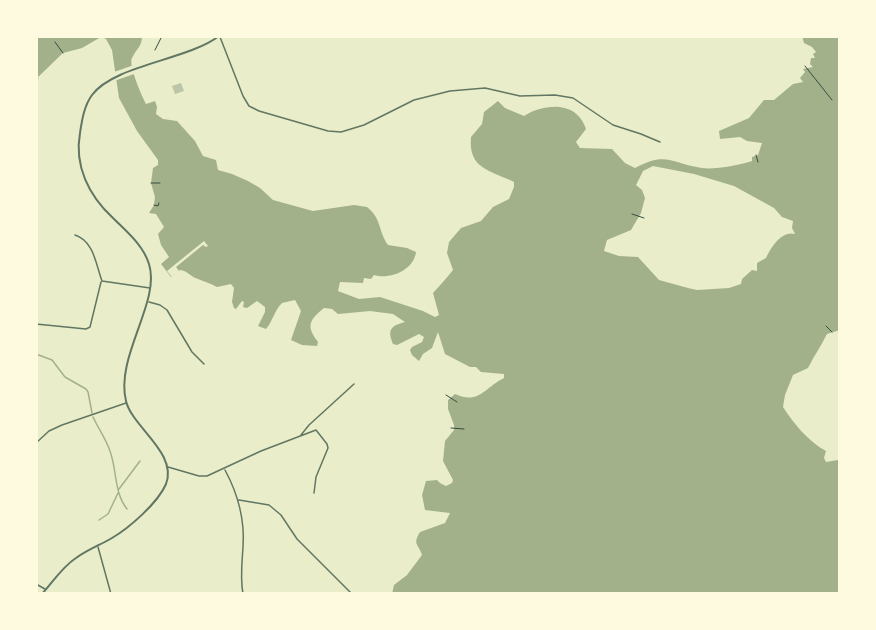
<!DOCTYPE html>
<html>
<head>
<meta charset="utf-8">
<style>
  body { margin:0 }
  #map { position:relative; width:876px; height:630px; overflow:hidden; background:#e9edc9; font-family:Lato,sans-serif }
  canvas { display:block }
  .frame { position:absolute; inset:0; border:38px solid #fefae0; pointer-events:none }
</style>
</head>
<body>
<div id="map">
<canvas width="876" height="630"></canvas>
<div class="frame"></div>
</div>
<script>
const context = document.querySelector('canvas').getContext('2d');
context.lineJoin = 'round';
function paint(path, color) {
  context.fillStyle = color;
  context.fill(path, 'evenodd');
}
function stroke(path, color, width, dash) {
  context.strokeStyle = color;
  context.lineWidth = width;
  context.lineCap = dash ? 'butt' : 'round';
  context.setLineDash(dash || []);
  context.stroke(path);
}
paint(new Path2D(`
  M36,36h106c0,11 -6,13 -10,22 -4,7 10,38 14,46l9,-3 2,6 -1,7 7,5 14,2 18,20 8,15 13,4 2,10 14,4 16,7 12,7 13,12 40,11 41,-6 13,2c15,12 11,24 21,38l19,3 9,4c-2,18 -26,28 -42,23l-3,4 -7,-1 -1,5 -23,-1 -2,9 21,8 21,-2 43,14 12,6 4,-2 -6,-22c7,-8 14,-15 20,-23l-6,-17 2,-11 12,-14 20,-7 12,-14 16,-8 5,-12v-5c-24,-12 -46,-13 -43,-45l11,-13 2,-12 14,-11 7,7 19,8c21,-13 53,-15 62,13l-10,13 4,6 32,1 13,14 10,5c31,-17 36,-5 67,0 11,2 39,-3 50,-7v-4l6,-2 4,-12 -15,-2 -7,-4 -20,2 -1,-8 30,-13 15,-18h10l19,-16 10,-2 -3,-4 5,-6 -2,-3 10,-2 -3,-3 1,-6h4l-2,-4 3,-2 -4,-5 -8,-4 -2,-7h38v294l-13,4c-6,12 -13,22 -19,34l-15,7 -8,20 -2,12c10,16 26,35 43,44l-2,7 2,4 12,-2 2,1v133h-448l2,-9 13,-10 15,-20c-3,-11 -10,-10 -2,-23l25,-9 5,-10 -25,-3 -3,-15 4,-14 11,-1 3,3 6,3 6,-3 1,-3 -10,-19 2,-20 9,-11v-5l-6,-16v-9l7,-6c24,11 29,-6 49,-16v-4l-23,-2 -5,-5h-6l-25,-13 -7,-22 -6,16 -9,6 -4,7 -7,-6 -2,-5 2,-3 10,-5 2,-5 -5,-3 -22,11 -4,-1c-6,-15 -2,-18 12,-22l-12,-8 -23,-3 -32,3 -6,-5 -8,-1c-15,12 -18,18 -6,34l-1,4 -15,-1 -11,-5 10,-29 -6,-11 -13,3c-8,8 -9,18 -16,26l-8,-3 7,-14v-5l-8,-6 -10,7 -4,-1 1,-5 -2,-1 -6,8 -2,-1 -2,-6 2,-14 -3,-4 -14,3c-7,-4 -12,-5 -19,-8 -7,-2 -10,-8 -18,-9l-9,7 -10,-13 8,-7 -8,-12 -3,-11 6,-7 -8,-13 -7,-1 5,-8 1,-8 -4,-14 2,-15 5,-3v-5l-21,-29 -18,-33 -7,-48 -6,-11 -5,-2 -19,11 -19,5 -27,26zM653,166l41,8 40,12 40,22 8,9 11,4 -1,7 3,6c-13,-4 -24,13 -29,24l-9,5v8l-5,-1 -10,9 -1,5 -12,4 -32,2 -9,-2 -29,-8 -21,-23 -19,-1 -15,-5 3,-11 24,-10 10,-17 4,-15 -3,-8 -6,-5 7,-14z`), '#a3b18a');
paint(new Path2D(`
  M134,65l3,8 -23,8 -3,-8z
  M204,241l4,5 -2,1 -3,-2 -27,22 3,4 -7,6 -5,-6z`), '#e9edc9');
stroke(new Path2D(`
  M36,354l16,6 13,17 21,12 2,3 4,21
  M93,417c5,11 13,22 17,34 7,19 4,42 17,58
  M119,489l21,-28
  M99,520l9,-6 10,-21`), '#a3b18a', 1.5);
paint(new Path2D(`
  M181,83l3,8 -9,3 -3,-8z`), '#bcc5a7');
stroke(new Path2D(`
  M55,42l8,11
  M155,50l7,-14
  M805,66l27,34
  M36,76l2,2
  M756,155l2,7
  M151,183h9
  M154,205l4,1 1,-3
  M632,214l12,4
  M826,326l6,6
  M446,395l11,7
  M451,428l13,1`), '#344e41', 1);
stroke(new Path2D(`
  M220,37l23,59 6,10 10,5 69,20 13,1 23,-7 50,-25 36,-9 35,-3 35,8 35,-1 18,3 40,27 28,9 19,8
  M75,235c19,6 21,30 27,46l48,7
  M149,302l11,3 7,5 25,42 12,12
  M36,324l50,5 4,-2 11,-45
  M301,435l8,-10 45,-41
  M36,443l13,-12 13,-6 64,-22
  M168,467l31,9h8l54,-25 55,-21 11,14 1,4 -12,29 -2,16
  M225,470c13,24 20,49 18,77 -1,16 -3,31 0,47
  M239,500l30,5 12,10 16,24 55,55
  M98,547l13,47
  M36,584l9,5`), '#617663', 1.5);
stroke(new Path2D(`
  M42,594c11,-12 20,-27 34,-36 11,-8 24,-13 36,-20 17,-10 46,-35 54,-54 12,-31 -34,-57 -40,-83 -11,-45 35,-99 23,-137 -6,-19 -22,-32 -36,-46 -24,-22 -39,-52 -33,-85 2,-13 4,-27 12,-38 22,-30 96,-35 127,-59`), '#617663', 2);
</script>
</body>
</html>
